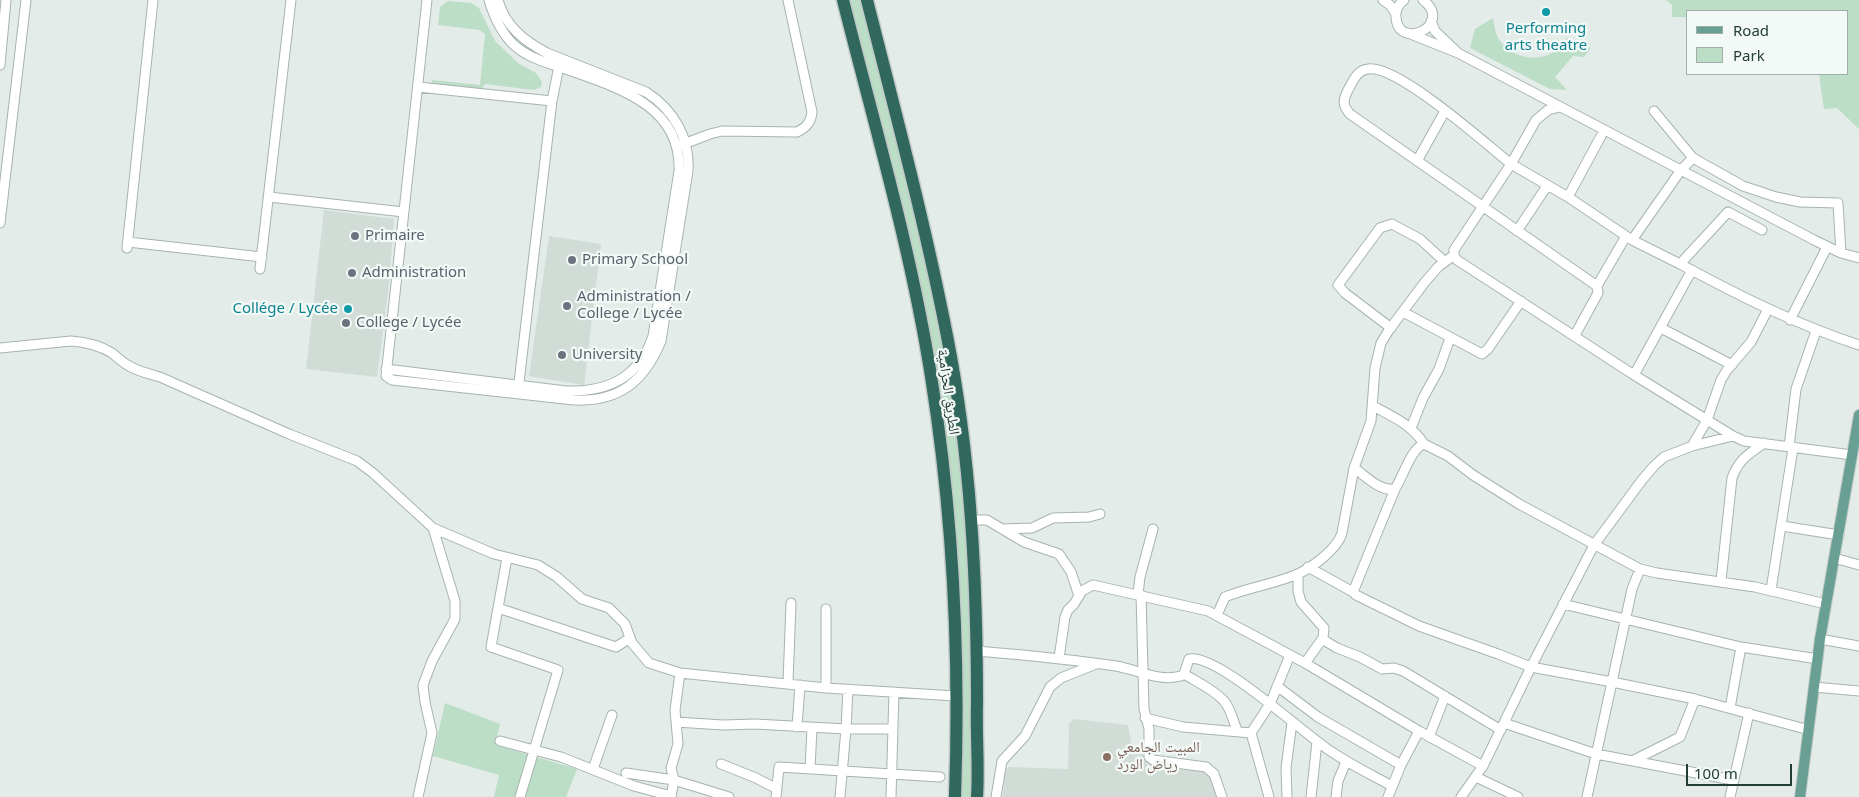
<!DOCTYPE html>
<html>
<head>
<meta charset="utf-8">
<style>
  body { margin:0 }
  #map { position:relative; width:1859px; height:797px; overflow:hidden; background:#e3ece8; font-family:"Noto Sans",sans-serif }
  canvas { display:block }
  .legend { position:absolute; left:1686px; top:10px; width:162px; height:65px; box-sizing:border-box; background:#f3f9f6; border:1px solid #a0aeaa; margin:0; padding:6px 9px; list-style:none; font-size:15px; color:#233d37 }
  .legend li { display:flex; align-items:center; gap:10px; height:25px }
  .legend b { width:25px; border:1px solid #a0aeaa }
  .scale { position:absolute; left:1686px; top:764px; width:106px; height:22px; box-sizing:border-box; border:2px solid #233d37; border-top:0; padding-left:6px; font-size:15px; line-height:18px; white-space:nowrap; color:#233d37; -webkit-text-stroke:4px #f3f9f6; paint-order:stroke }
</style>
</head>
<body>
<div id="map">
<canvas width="1859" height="797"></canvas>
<ul class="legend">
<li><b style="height:6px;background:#69a093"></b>Road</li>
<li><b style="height:14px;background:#bcddc6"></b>Park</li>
</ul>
<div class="scale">100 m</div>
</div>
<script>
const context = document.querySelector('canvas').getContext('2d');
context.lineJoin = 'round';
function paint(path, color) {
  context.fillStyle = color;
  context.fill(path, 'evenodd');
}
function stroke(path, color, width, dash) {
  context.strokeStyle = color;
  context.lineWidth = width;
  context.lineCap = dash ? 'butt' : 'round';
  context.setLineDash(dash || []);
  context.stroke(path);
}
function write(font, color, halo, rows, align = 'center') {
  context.font = font + ' "Noto Sans","Noto Naskh Arabic",sans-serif';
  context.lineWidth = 4.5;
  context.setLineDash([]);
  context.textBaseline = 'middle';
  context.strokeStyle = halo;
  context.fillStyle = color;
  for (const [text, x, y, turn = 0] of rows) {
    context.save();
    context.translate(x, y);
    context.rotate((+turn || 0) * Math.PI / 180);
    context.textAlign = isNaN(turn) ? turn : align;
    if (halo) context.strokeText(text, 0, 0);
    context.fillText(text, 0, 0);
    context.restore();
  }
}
paint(new Path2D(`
  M324,210l70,9 -5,65 -12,93 -71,-8z
  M549,236l52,8 -17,141 -55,-9z
  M1074,719l54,6 4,23 14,-3 1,21 58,6 5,4 9,21h-216l2,-27 4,-3 59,2 1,-46z`), '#d1dcd7');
paint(new Path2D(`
  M846,0h14l59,231 31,149 21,193v224h-13l-21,-404z
  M1666,0h193v129l-22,-21 -13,1 -5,-35h29v-63h-160v6h-16v-12z
  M448,1l23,2 8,5 16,33 23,22 18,10 6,9 -1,5 -7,3 -49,-6 -4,6 -49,-5v-5l48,5 5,-51 -5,-4 -42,-5 2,-18z
  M1493,18c1,7 2,14 5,20 10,17 34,25 52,16 7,-3 12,-10 17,-16l24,10 -7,9 -11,-1 -18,21 12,13 -17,-1 -80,-41 5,-19z
  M445,703l55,21 -5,21 82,24 -11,28h-72l5,-22 -66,-19z`), '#bcddc6');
const minor = new Path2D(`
  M427,0l-41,376 6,4 182,20c45,2 70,-18 87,-59l27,-170c2,-33 -14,-61 -42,-79l-99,-39c-23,-12 -42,-27 -49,-53
  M1383,0l7,5 6,9
  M1404,0c-5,4 -9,9 -8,17 2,35 59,8 27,-17
  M1408,33l50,20 -23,-22 -4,-10
  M1458,53l356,187 27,13 18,5
  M0,65l6,-65
  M418,87l134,14
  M1560,107l-12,3 -12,10 -25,44c-25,-20 -114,-100 -143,-95 -11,1 -15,12 -20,21 -5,10 -6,15 2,24l247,172 1,7 -23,42
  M1654,111l39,47 50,28 33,11 24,5 38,1 3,50
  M681,145l29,-11 12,-3 75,1c10,-5 14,-10 15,-20l-24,-112
  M1417,161l28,-50
  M269,197l135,15
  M1568,197l33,-61
  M0,223l26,-223
  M1762,230l-34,-18 -48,52c60,32 115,60 179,81
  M1517,231l30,-45
  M1632,240l49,-70 12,-12
  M128,242l134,15
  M127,248l26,-248
  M260,269l31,-269
  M1692,270l-58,105 99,61 11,5 108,14
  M1597,286l29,-50
  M1403,312l79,42 6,-5 33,-48
  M1790,320l37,-73
  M1391,328l-46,-35 -7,-8 42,-57 12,-4 28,15 25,23
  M1661,328l71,37
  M0,348l71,-7c14,1 28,4 41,12 6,5 12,11 19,14 9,5 19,7 29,10l129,57 68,27 16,12 60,55 61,26 44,11 19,12 25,22 27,9 16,16 7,19 17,20 31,10 -5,37 3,34 -7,24 3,12 -3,17
  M386,369l180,22c42,1 73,-13 87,-55l26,-165c3,-68 -67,-85 -119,-104 -16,-5 -32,-10 -45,-21 -13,-12 -21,-29 -26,-46
  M1634,375l-177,-115 -3,-5v-5l57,-86 57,33 64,43 48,24
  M518,391l34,-290 8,-40
  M1373,406c19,10 39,19 51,38
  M1411,428l12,-30 16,-29 11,-31
  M1692,446l15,-26 14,-40 6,-10 24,-28 17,-33
  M1789,447l7,-58 20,-58
  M1354,468c12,8 26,24 41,21 8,-12 16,-41 29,-45l24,12 25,19 46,29 121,65 17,4 98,14 71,17
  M1395,489l-42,103 3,3 63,31 79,28 33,13 81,15 20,-93 8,-20
  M972,520h15l37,22 35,12 12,18 8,24
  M1782,526l57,9
  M1002,529l30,-1 21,-10 36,-1 11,-3
  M507,558l-16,89 67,23 -38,127
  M1834,558l25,7
  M1308,567l45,25
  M1298,574v17l3,11 23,26 -1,10 -18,25
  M1721,581l11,-103c7,-19 17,-24 32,-35
  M1771,590l22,-142
  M1138,594l2,-17 13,-48
  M1141,595l3,114 5,20v28l4,3 53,7 8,7 8,23
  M1563,604l178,43 77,12
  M498,608l118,39 14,-9
  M826,609v79
  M1217,615l8,-18c24,-10 51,-13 75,-24 14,-7 38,-25 42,-40l12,-65 17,-47 4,-53 6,-25 8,-13 36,-48 13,-15 16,-12
  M1322,639l15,9 23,9 22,12 12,-1 9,3 98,59
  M1820,639l39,7
  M977,651c47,4 93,8 139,15 22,4 43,16 65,10l3,-2 5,-15c27,-7 116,76 143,93 19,13 40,23 60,34
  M1059,658l6,-41 3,-7 6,-6 8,-13 11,-6 115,26 97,52 114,68 -18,34 -13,32
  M680,673l146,15 130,8
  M1184,674c13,8 29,15 40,27 7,8 9,20 13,29
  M788,683l3,-80
  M1277,686l41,31 83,48
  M1814,687l45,4
  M1730,708l11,-61
  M1145,718l38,9 68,6
  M676,722l47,3 32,-1 91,5 2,-40
  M1504,723l92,31 137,26
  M797,727l3,-42
  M1419,731l64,35
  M1429,737l16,-41
  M500,741l61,16 73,29 37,10
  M1632,761l48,-24 15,-38
  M721,764l35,14 21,11
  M593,769l19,-54
  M810,769l2,-41
  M626,773l48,7 55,17
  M1476,777l42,20
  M418,797l14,-64 -7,-31 -2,-17 9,-24 23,-42v-18l-22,-73
  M776,797l3,-30 161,10
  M840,797l6,-68h47
  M891,797l3,-105
  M996,797l6,-36 23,-25 25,-49 11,-9 35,-14
  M1269,797l-18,-64 19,-29 20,-49
  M1287,797l-1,-29 6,-46
  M1311,797l6,-55
  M1336,797l2,-16 8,-19
  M1461,797l22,-31 48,-99 63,-122 48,-65 12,-14 10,-9 28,-11 41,-10
  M1587,797l25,-115 83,17 114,31
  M1730,797l19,-84`);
const major = new Path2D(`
  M1800,797l20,-158 39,-224`);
const highway = new Path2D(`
  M843,0c31,124 68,249 88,376 22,138 29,281 24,421
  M867,0c28,111 58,223 80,336 24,121 30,245 30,368 -1,31 2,62 0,93`);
stroke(minor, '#a6b4af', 11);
stroke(major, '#c1c9c7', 12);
stroke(highway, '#c1c9c7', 15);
stroke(minor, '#fff', 9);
stroke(major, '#69a093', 10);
stroke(highway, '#30685e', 12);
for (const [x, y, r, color] of [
  [1546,12,5,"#0f9aa8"],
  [355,236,5,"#6b7280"],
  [572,260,5,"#6b7280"],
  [352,273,5,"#6b7280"],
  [567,306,5,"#6b7280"],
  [348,309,5,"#0f9aa8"],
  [346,323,5,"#6b7280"],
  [562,355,5,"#6b7280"],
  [1107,757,5,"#8d6e63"]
]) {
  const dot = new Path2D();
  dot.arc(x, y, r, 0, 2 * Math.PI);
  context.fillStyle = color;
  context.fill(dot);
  stroke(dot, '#f3f9f6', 2);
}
write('15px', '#0d838f', '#f3f9f6', [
  ["Performing",1546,29],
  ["arts theatre",1546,46],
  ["Collége / Lycée",338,309,"right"]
]);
write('15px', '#5b616d', '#f3f9f6', [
  ["Primaire",365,236],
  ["Primary School",582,260],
  ["Administration",362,273],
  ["Administration /",577,297],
  ["College / Lycée",577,314],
  ["College / Lycée",356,323],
  ["University",572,355]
], 'left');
write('15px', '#233d37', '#f3f9f6', [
  ["الطريق الحزامية",948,392,82]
]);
write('15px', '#785e54', '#f3f9f6', [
  ["المبيت الجامعي",1117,748],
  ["رياض الورد",1117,765]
], 'left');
</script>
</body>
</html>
